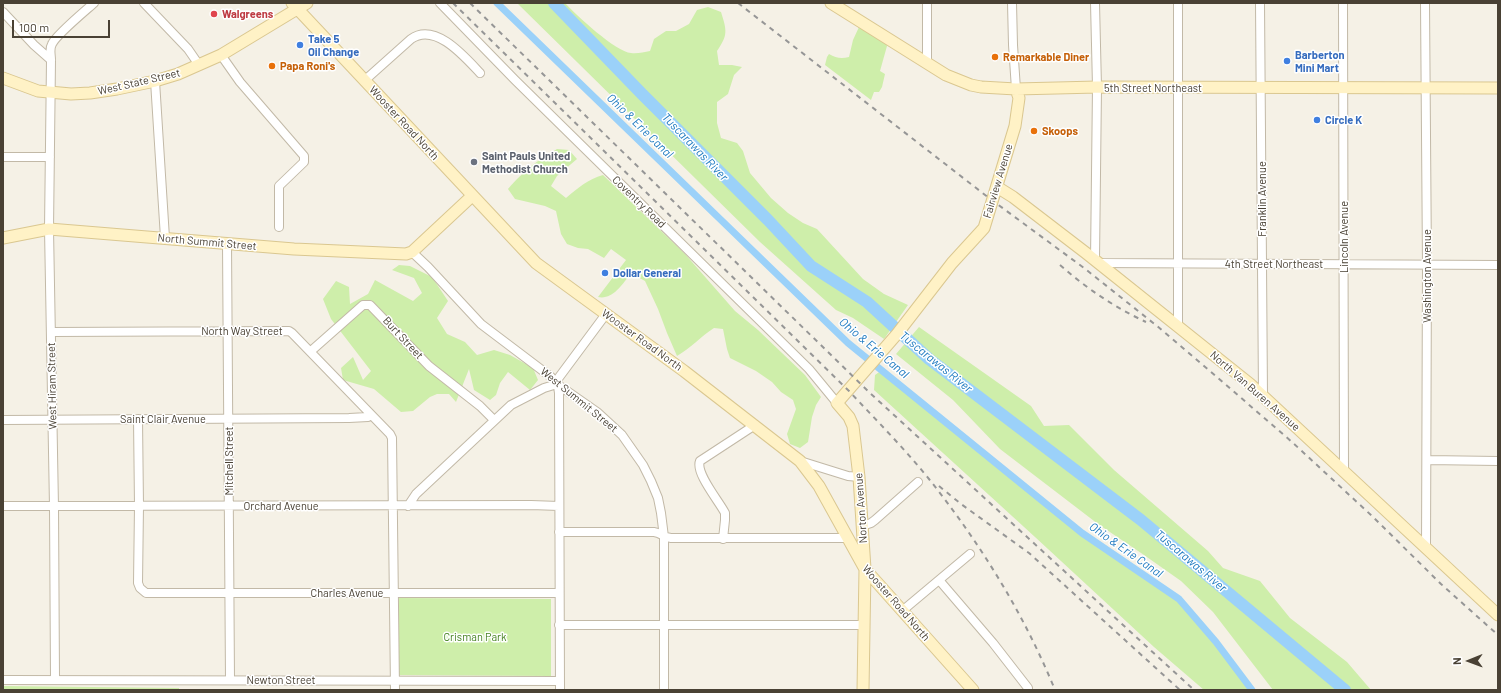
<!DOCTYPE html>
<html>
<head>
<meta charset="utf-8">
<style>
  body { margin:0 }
  #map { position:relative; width:1501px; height:693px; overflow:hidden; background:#f5f1e6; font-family:Barlow,sans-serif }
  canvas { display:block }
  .frame { position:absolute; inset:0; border:4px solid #494134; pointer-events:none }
  .north { position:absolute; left:1449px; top:641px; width:40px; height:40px; -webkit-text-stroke:3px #fff; paint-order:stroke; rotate:269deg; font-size:11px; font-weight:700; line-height:16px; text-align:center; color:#494134 }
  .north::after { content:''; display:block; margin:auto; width:14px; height:18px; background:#494134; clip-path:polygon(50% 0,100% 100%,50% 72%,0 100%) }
  .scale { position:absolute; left:12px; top:20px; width:98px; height:18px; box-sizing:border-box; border:2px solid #494134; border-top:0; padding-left:5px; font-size:12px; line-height:14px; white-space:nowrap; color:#494134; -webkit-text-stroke:3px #fff; paint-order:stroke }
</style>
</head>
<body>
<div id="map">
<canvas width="1501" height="693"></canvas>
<div class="frame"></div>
<div class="north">N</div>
<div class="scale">100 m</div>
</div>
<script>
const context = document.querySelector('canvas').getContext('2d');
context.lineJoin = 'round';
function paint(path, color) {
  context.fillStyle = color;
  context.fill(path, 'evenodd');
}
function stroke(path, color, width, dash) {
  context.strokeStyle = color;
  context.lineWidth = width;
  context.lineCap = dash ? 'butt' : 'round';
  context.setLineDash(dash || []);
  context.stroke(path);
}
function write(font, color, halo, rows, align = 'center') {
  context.font = font + ' Barlow,sans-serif';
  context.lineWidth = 3;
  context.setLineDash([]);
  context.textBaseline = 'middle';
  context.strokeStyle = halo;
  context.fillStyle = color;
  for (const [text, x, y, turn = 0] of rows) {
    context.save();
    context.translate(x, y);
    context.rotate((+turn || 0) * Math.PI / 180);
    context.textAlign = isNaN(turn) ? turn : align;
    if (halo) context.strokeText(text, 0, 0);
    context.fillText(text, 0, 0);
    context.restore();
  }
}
paint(new Path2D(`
  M517,3h48c11,12 51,49 66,50 6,1 13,-1 19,-2l4,-12 12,-8h10l13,-7 8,-14 11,-3 13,5c6,19 7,23 -4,39l2,14h13l10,2 -8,8 -6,19 -11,8v21l4,15 16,5 6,8 7,22 21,25 17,15 15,10 14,6 46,50 21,15 24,11 -24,34 -31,-21 -17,-8 -76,-68z
  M859,27l6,2 21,13 1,4 -7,25 5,3 -3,13 -3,5h-5l-3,8 -46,-35 2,-8 2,-3c7,4 12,5 20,3l4,-17z
  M557,149l12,1 8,9 -20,17 -6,10 15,12c12,-10 22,-19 37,-23l82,79 50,57 23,19 47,45 16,22 -5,8 -4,12 -4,25 -8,6 -10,-4 -3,-10 9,-25 -3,-9 -12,-8 -9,-10 -16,-11 -26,-13 -3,-9 -4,-20 -9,-1c-14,9 -23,20 -37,28l-10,-23 -9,-24 -13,-28 -9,-5h-7c-8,10 -17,24 -31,21l28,-37 -15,-11 -7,9 -16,-9 -10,-1 -11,-4 -6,-10 -5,-23 -11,-5 -30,-7 -7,-10c17,-19 27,-27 49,-40z
  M399,265l11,1 22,11 16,24 -11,17 10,16 18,8 12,13 17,-5 16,5 23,13 5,12 -8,10 -22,-18 -8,11 -4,12 -6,5 -16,-10 -5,-21 -13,33 -7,-8h-12l-7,3 -17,14 -12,1 -27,-23 -31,-9 -2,-12 12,-11 10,23 8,-9 -40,-52 -8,-20 13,-18 13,6 1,17 18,-10 7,-14 38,21 9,-8 -8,-15 -22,-8z
  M919,327l112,79 13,20 25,-1 45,45 94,81 15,17 37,13 30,37 57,44 24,28h-98l-60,-78 -32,-31 -37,-26 -46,-31 -98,-75 -47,-49 -57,-46z
  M882,370l200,163 97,66 72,91h-47l-50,-43 -119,-110 -161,-147 1,-15z
  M399,598l152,1v77l-152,-1z
  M3,686l176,2v2h-176z`), '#ceeeaa');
stroke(new Path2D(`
  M497,3l351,340 234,190 97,66 37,43 36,48`), '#9bd1f9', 7);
stroke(new Path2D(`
  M554,3l88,91 126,126 43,46 56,36 62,57 212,161 204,170`), '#9bd1f9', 12);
const street = new Path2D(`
  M144,3l44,46 11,16
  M440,3l75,77 294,289 28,34
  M927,3v61
  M1012,3l1,42 3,44
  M1178,3v323
  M1260,3l3,393
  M1343,3l1,469
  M1425,3l2,263 -1,283
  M3,12l31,33 17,15
  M221,55l19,27 64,74v6l-25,24v41
  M155,81l10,157
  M364,81l47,-42c24,-17 53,17 69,34
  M3,157h47
  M227,243l3,436
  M412,252l16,15 53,57 70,53 6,7 40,28 25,23 21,30 8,16 7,17 3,15 3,24v153
  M1095,260l2,-173 -2,-84
  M1099,263l399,2
  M51,332l238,-1 3,2 98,101 2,4 3,252
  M311,351l52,-46h7l59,61 51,40 14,14
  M138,419l1,87 -1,77 2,5 6,5h413
  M3,420l346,-2 19,-1 3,-2
  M1427,460l71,1
  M800,461l48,15 11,1
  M3,506l528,-1 28,1
  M408,506l8,-12 95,-89 33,-17 13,-4
  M862,526l9,-3 4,-3 43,-38
  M559,532h95c8,1 8,5 17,6h177
  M723,539l2,-19v-7c-6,-12 -30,-40 -25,-52l55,-36
  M939,580l54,63 35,45v2
  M902,611l68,-57
  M559,625h305
  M55,679l-1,-172 -5,-278 2,-169c0,-6 -2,-11 1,-16 4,-9 33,-33 42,-41
  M3,680l557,1
  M560,690l-1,-297 -2,-13 49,-66`);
const secondary = new Path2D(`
  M292,3l244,260 148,108 116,90 19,25 46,83 108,121
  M831,3l115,72 25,10 10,2 35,2 81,-2 401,1
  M3,78l35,13 33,3 19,-1 27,-4 38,-8 23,-7 43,-19 86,-52
  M997,187l16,10 73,56 164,131 248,231
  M3,238l46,-9 245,20 112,5 6,-2 60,-56
  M863,690l2,-121 -6,-92 -6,-51 -4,-9 -12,-14 60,-69 55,-71 32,-35 31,-102 4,-28 -3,-9`);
stroke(street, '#c2b9a7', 10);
stroke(secondary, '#dac790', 13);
stroke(street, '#fff', 8);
stroke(secondary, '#fff2c6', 11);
stroke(new Path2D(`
  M453,3l396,388c27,29 55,57 80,88 51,64 95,135 126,211
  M470,3l400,390 324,297
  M738,3l251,195 95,70 73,58 53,45 82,71 80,74 69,68 57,51
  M1060,265c26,23 54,42 86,57
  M939,486l22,18 68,49 151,137`), '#969696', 2, [5, 5]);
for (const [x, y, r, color] of [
  [214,14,4,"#e0444e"],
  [300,45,4,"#3f7fe0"],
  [995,57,4,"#e8710a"],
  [1287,61,4,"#3f7fe0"],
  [272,66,4,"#e8710a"],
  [1317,120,4,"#3f7fe0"],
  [1034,131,4,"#e8710a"],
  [474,162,4,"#6b7280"],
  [605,273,4,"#3f7fe0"]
]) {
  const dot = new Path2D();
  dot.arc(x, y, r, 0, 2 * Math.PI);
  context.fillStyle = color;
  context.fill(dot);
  stroke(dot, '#fff', 1.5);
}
write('bold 11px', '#be3a42', '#fff', [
  ["Walgreens",222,14]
], 'left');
write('bold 11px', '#366cbe', '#fff', [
  ["Take 5",308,39],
  ["Oil Change",308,52],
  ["Barberton",1295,55],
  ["Mini Mart",1295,68],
  ["Circle K",1325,120],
  ["Dollar General",613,273]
], 'left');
write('bold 11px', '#c56008', '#fff', [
  ["Remarkable Diner",1003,57],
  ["Papa Roni's",280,66],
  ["Skoops",1042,131]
], 'left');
write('11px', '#494134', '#fff', [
  ["West State Street",139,82,-13],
  ["5th Street Northeast",1153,88],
  ["Wooster Road North",404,123,47],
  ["Fairview Avenue",998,181,-73],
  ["Franklin Avenue",1262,199,-90],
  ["Coventry Road",639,202,44],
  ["Lincoln Avenue",1344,237,-90],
  ["North Summit Street",207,242,5],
  ["4th Street Northeast",1274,264],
  ["Washington Avenue",1427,276,-90],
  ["North Way Street",242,331],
  ["Burt Street",403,338,47],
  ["Wooster Road North",642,340,36],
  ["West Hiram Street",52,386,-91],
  ["North Van Buren Avenue",1255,391,41],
  ["West Summit Street",579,400,39],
  ["Saint Clair Avenue",163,419],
  ["Mitchell Street",229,461,-90],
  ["Orchard Avenue",281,506],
  ["Norton Avenue",861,508,-94],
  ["Charles Avenue",347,593],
  ["Wooster Road North",896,603,49],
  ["Newton Street",281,680]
]);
write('bold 11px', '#5b616d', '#fff', [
  ["Saint Pauls United",482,156],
  ["Methodist Church",482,169]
], 'left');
write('11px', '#448120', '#fff', [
  ["Crisman Park",475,637]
]);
write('italic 12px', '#207bc1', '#fff', [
  ["Ohio & Erie Canal",640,126,44],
  ["Tuscarawas River",695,147,46],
  ["Ohio & Erie Canal",874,348,40],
  ["Tuscarawas River",936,362,39],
  ["Ohio & Erie Canal",1126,550,35],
  ["Tuscarawas River",1191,561,40]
]);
</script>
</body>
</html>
